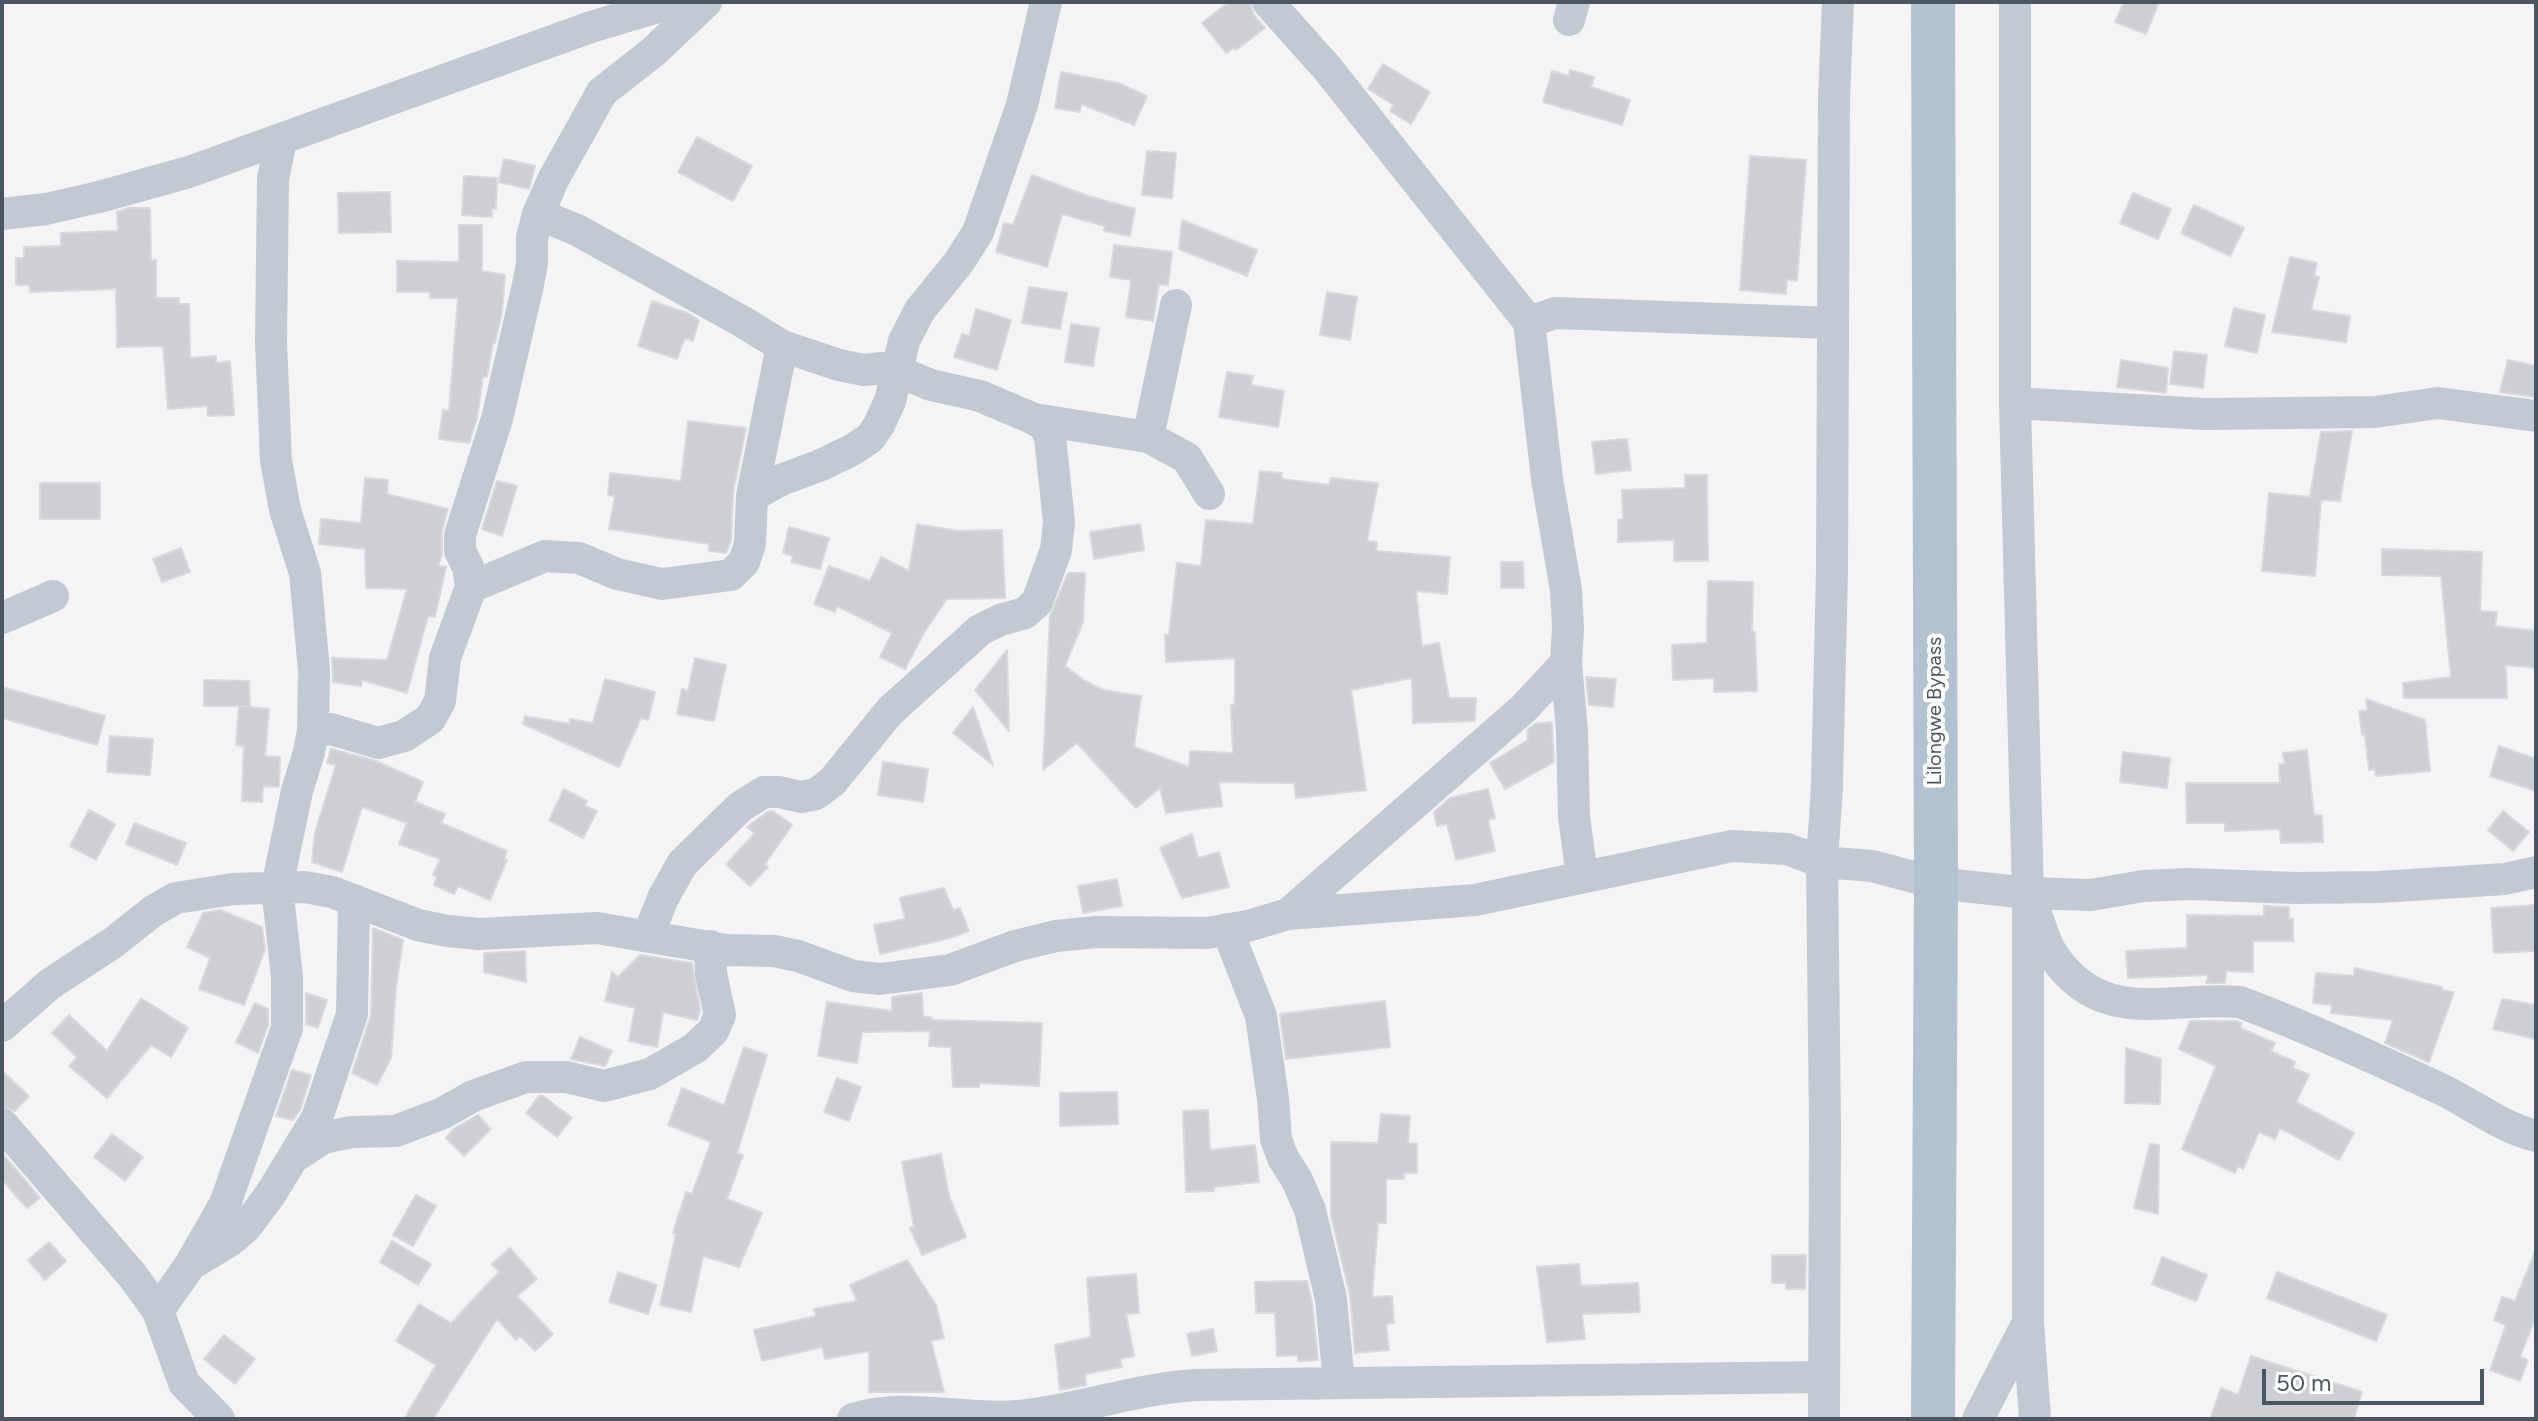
<!DOCTYPE html>
<html>
<head>
<meta charset="utf-8">
<style>
  body { margin:0 }
  #map { position:relative; width:2538px; height:1421px; overflow:hidden; background:#f5f3f3; font-family:Figtree,sans-serif }
  canvas { display:block }
  .frame { position:absolute; inset:0; border:4px solid #4a5661; pointer-events:none }
  .scale { position:absolute; left:2262px; top:1369px; width:222px; height:36px; box-sizing:border-box; border:4px solid #4a5661; border-top:0; padding-left:10px; font-size:24px; line-height:28px; white-space:nowrap; color:#4a5661; -webkit-text-stroke:6px #fff; paint-order:stroke }
</style>
</head>
<body>
<div id="map">
<canvas width="2538" height="1421"></canvas>
<div class="frame"></div>
<div class="scale">50 m</div>
</div>
<script>
const context = document.querySelector('canvas').getContext('2d');
context.lineJoin = 'round';
function paint(path, color) {
  context.fillStyle = color;
  context.fill(path, 'evenodd');
}
function stroke(path, color, width, dash) {
  context.strokeStyle = color;
  context.lineWidth = width;
  context.lineCap = dash ? 'butt' : 'round';
  context.setLineDash(dash || []);
  context.stroke(path);
}
function write(font, color, halo, rows, align = 'center') {
  context.font = font + ' Figtree,sans-serif';
  context.lineWidth = 8;
  context.setLineDash([]);
  context.textBaseline = 'middle';
  context.strokeStyle = halo;
  context.fillStyle = color;
  for (const [text, x, y, turn = 0] of rows) {
    context.save();
    context.translate(x, y);
    context.rotate((+turn || 0) * Math.PI / 180);
    context.textAlign = isNaN(turn) ? turn : align;
    if (halo) context.strokeText(text, 0, 0);
    context.fillText(text, 0, 0);
    context.restore();
  }
}
const building = new Path2D(`
  M1229,2h21l3,12 12,14 -29,22 -2,-2 -8,5 -24,-30z
  M2124,2h35l-13,32 -31,-12z
  M1383,64l47,28 -19,32 -21,-13 4,-6 -26,-16z
  M1570,70l24,7 -3,10 39,13 -8,25 -79,-23 9,-31 17,5z
  M1061,72l57,11 29,13 -13,29 -53,-21 -1,8 -25,-4z
  M697,137l55,29 -19,35 -55,-29z
  M1147,151l29,2 -4,45 -30,-3z
  M1750,156l56,4 -9,121 -10,-1 -1,14 -46,-4z
  M504,159l31,7 -6,23 -30,-7z
  M1032,175l56,21 47,13 -5,27 -26,-5 1,-5 -43,-12 -15,53 -51,-15 8,-29 9,2z
  M464,176l33,2 -1,31h-4v8l-30,-2z
  M390,192l1,40 -52,1 -1,-40z
  M2133,193l38,16 -13,30 -38,-16z
  M2194,205l50,23 -14,28 -49,-23z
  M129,208h21l1,53 5,-1v38h23v6h10l1,54 26,-2v7l14,-2 4,54 -26,1 -1,-10 -39,3 -5,-63 -46,1 -1,-58 -86,3 -1,-7h-13v-27h8v-11l37,-1v-13l57,-2 -1,-19z
  M1182,220l75,30 -10,26 -68,-27z
  M459,225h23v46l23,4 -3,37 -7,31h-2l-6,34h-4l-6,41 -8,25 -30,-4 4,-29 6,1 9,-113h-28v-6h-33v-31l62,1z
  M1114,245l58,7 -4,33 -9,-1 -6,37 -27,-4 5,-37 -21,-3z
  M2290,257l27,6 -3,13 5,1 -8,33 39,6 -4,26 -74,-10z
  M1029,287l38,6 -7,36 -38,-6z
  M1327,292l30,5 -7,43 -30,-5z
  M652,301l35,12 12,7 -6,21 -8,-3 -8,21 -39,-13z
  M2234,308l31,7 -8,38 -32,-7z
  M976,309l35,11 -14,50 -43,-13 8,-23 7,2z
  M1071,324l28,4 -6,38 -28,-4z
  M2174,351l33,4 -4,33 -33,-4z
  M2121,360l47,8 -2,25 -49,-6z
  M2508,360l28,6v31l-36,-5z
  M1227,372l26,4 -2,9 33,6 -6,36 -59,-10z
  M688,421l58,7 -13,64 -2,49 -5,12 -17,-2v-7l-100,-15 6,-33 -7,-1 2,-22 71,8z
  M2352,431l-12,70 -19,-1 -6,76 -53,-5 7,-78 41,4 11,-65z
  M1627,439l4,31 -35,4 -4,-32z
  M1260,471l22,2v6l47,6 2,-7 47,5 -11,58 10,1 -1,9 74,6 -3,37 -31,-3 6,55 17,-3 10,55h27l-1,23 -62,2 -1,-45 -61,12 15,100 -70,8 -2,-15 -75,-1 3,24 -56,7 -6,-25 -24,20 -59,-65 -34,27 7,-154 18,-43h17l-2,49 -18,44 20,15 18,9 38,6 -7,51 55,20 1,-16 43,2 -2,-48 4,-1v-46l-69,4 -1,-27h4l8,-72 24,3 5,-46 47,4z
  M1685,475h22l1,86h-34v-21l-56,2v-22l5,-1 -1,-29 63,-2z
  M365,478l23,2 -1,14 61,15 -6,21v24l-4,12 8,1 -11,50 -7,-1 -21,77 -45,-13 -1,6 -28,-4 -1,-24 55,2 20,-71 -41,-1 -1,-39 -46,-5 2,-25 40,4z
  M497,481l20,5 -15,50 -20,-7z
  M40,483h60v36h-60z
  M917,524l40,7 45,-1 3,68 -58,1 -22,32 -20,38 -25,-12 12,-24 -55,-27 -2,6 -21,-8 15,-38 41,15 11,-24 28,14z
  M1140,524l4,26 -50,9 -4,-27z
  M789,527l40,11 -9,31 -29,-7 2,-6 -10,-3z
  M181,548l9,24 -28,10 -9,-23z
  M2382,549l100,3 -2,59 17,1 -2,14 41,5v37l-30,-3 1,33h-103l-1,-15 48,-6 -10,-101 -59,-1z
  M1501,562h22l1,26h-23z
  M1708,581l45,1 -1,50h3l2,59 -43,1v-14l-41,2 -1,-35 35,-2z
  M1007,650l2,81 -34,-41z
  M695,658l31,7 -12,56 -37,-7 5,-25 6,2z
  M1586,677l30,2 -3,28 -24,-2z
  M605,679l50,13 -7,28 -7,-2 -22,49 -96,-43 2,-8 45,8v-5l23,4z
  M204,680l45,1 1,26 -10,-1 29,3 -4,47 15,1 -1,27 -1,3 -15,-1 -1,16 -20,-1 2,-55 -8,-1 3,-39h-35z
  M2,687l103,29 -8,29 -95,-27z
  M2366,699l59,21 5,51 -54,5 -1,-7 -6,1 -4,-36 -3,1 -3,-24 9,-1z
  M973,707l20,58 -40,-32z
  M1552,722l2,40 -49,27 -15,-26 38,-23 -1,-10 8,-6z
  M110,736l43,3 -3,36 -43,-3z
  M2499,746l37,13v32l-46,-15z
  M331,749l45,12 47,21 -8,20 30,12 -4,9 66,28 -3,8 3,1 -17,40 -32,-14 -4,8 -20,-9 3,-8 -4,-2 7,-16 -41,-15 8,-21 -45,-16 -20,65 -30,-10 3,-30 21,-67 -9,-2z
  M2307,750l7,65h8l1,27 -42,1 -1,-14 -55,2v-8h-38l-1,-40h94l-1,-19h6l-2,-11z
  M2123,752l47,6 -3,30 -47,-6z
  M883,762l45,7 -5,33 -45,-7z
  M564,789l23,12 -2,5 12,5 -14,27 -34,-18z
  M1488,789l7,29 -7,2 7,31 -39,9 -9,-36 -10,2 -3,-14 16,-14z
  M89,810l26,14 -19,36 -26,-14z
  M769,811h4l19,14 -27,39 3,3 -18,19 -24,-22 29,-31 -8,-6z
  M2503,811l26,21 -16,19 -25,-21z
  M134,823l52,20 -9,22 -51,-21z
  M1192,834l6,24 21,-6 10,35 -47,11 -22,-50z
  M1117,879l5,27 -39,7 -5,-27z
  M944,888l9,22 7,-2 9,23 -22,8 -67,15 -6,-29 31,-6 -5,-21z
  M2536,905v46l-42,2 -3,-45z
  M2264,906l25,1v12h4v22h-40v31l-27,-1 -1,12h-19l3,-8 -81,3 -2,-27 61,-3v-33l77,1z
  M220,910l42,17 3,23 -21,55 -45,-16 11,-31 -23,-11 16,-34z
  M373,928l30,12 -7,47 -5,71 -14,27 -25,-12 19,-58z
  M525,951l1,31 -42,-10v-19z
  M640,955l52,8 8,47 -3,10 -34,-8 -6,35 -28,-6 6,-33 -30,-7 7,-29 6,5z
  M2354,968l88,19v3l12,2 -25,70 -44,-19 8,-23 -62,-7 1,-8 -19,-2 3,-30 38,3z
  M306,993l21,7 -9,28 -12,-4z
  M922,993l1,23 9,2v2l110,3 -3,63 -60,-3v4h-26l-2,-40 -22,-1 1,-15 -68,1 -5,31 -39,-7 9,-54 65,9v-14z
  M141,998l47,30 -17,29 -20,-12 -44,53 -38,-32 8,-9 -25,-24 17,-18 38,36z
  M2502,999l34,6v34l-43,-10z
  M1385,1001l5,46 -104,12 -6,-45z
  M255,1003l13,6v16l-10,28 -22,-11z
  M2190,1021h46l6,2 -2,5 35,15 -4,8 24,11 -2,6 16,7 -13,27 58,31 -15,27 -59,-32 -5,11 -16,-7 -16,37 -5,-3 -3,7 -53,-24 34,-83 -37,-17z
  M580,1037l32,14 -7,15 -34,-7z
  M744,1047l23,8 -30,98 6,2 -16,44 35,14 -23,54 -36,-11 -12,56 -31,-7 16,-71 -3,-1 13,-41 6,2 19,-52 -43,-17 14,-37 42,17z
  M2126,1048l35,11 -1,45 -35,-1z
  M292,1070l19,5 -11,35 -7,10 -17,-4z
  M2,1071l27,25 -14,15 -13,-5z
  M837,1078l24,9 -12,34 -25,-9z
  M1117,1092l1,32 -58,2v-33z
  M539,1096h4l29,22 -15,19 -31,-24z
  M1208,1110l2,40 45,-5 4,37 -45,5v4l-28,1 -3,-81z
  M1381,1114l29,2 -2,27 9,1v29h-13v6h-18v44h-8l-6,74 20,-1 2,27 -8,1 3,26 -34,3 -5,-58 -19,-79v-74l47,1z
  M478,1115l13,14 -27,27 -18,-18 9,-10z
  M112,1134l31,23 -18,24 -31,-24z
  M2150,1144l9,1 -1,69 -24,-6z
  M2,1153l38,45 -13,10 -25,-28z
  M941,1154l8,42 17,41 -44,18 -12,-27 4,-1 -12,-65z
  M416,1195l20,11 -23,40 -20,-11z
  M392,1241l39,23 -13,21 -38,-23z
  M49,1242l17,19 -21,19 -17,-20z
  M510,1248l27,31 -20,17 36,38 -18,17 -15,-15 -4,4 -19,-21 -64,100h-29l32,-54 -40,-24 23,-37 32,19 48,-51 -7,-8z
  M2535,1252l1,64 -16,41 8,3 -8,21 -30,-11 16,-45 -12,-5 8,-23 13,4z
  M1772,1255h34l-1,34h-19v-6h-14z
  M2162,1257l45,18 -11,26 -44,-17z
  M907,1260l29,45 8,33 -13,3 13,51h-75v-41l-44,8 -3,-12 -60,14 -8,-31 62,-14 -2,-7 43,-8 -7,-16z
  M1579,1264l2,22 57,-3 2,29 -58,2 3,25 -38,3 -10,-75z
  M618,1272l39,13 -9,29 -39,-12z
  M2277,1272l110,43 -11,26 -109,-43z
  M1136,1274l3,39 -13,1 8,42 -14,3 2,8 -37,7 1,11 -26,5 -5,-45 36,-8 -4,-59z
  M1307,1281l5,21 6,58 -20,1v-6l-21,1 -2,-43h-19l-1,-31z
  M1213,1329l4,22 -25,5 -5,-22z
  M224,1335l31,24 -20,25 -31,-25z
  M2251,1356l111,36 -8,27h-144l11,-31 17,7z`);
paint(building, '#cdcfd5');
stroke(building, '#d7d9de', 2);
stroke(new Path2D(`
  M1268,2l59,66 202,254 18,157 19,111 2,38 -2,35 6,69 2,84 8,61
  M2015,2v401l13,490v430l7,96
  M1569,20l5,-18
  M2,214l44,-5 53,-12 90,-25 402,-145 84,-25
  M538,214l39,16 166,92 39,24 57,19 25,5 18,-2 15,3 34,14 49,11 54,23 11,7 5,11 9,85 -3,28 -19,52 -12,11 -25,7 -20,10 -90,81 -58,71 -16,12 -15,3 -22,-5h-15l-24,15 -58,57 -19,34 -15,38
  M1529,322l26,-9 277,10
  M2015,403l190,11 170,-2 63,-9 98,13
  M1034,419l114,18 39,21 22,36
  M1148,437l28,-132
  M752,496l29,-16 40,-15 31,-15 18,-12 9,-13 11,-24 14,-60 16,-31 39,-48 19,-30 44,-127 24,-103
  M471,587l74,-31 34,2 38,16 45,10 69,-9 13,-13 6,-18 2,-48 30,-150
  M2,618l51,-22
  M313,731l18,-2 47,14 26,-7 26,-17 10,-18 5,-43 26,-71 -3,-20 -8,-16v-16l37,-116 31,-134 4,-22v-25l6,-24 16,-36 48,-86 51,-40 53,-50
  M2034,909c6,14 10,32 19,46 49,73 115,41 187,47 69,26 136,57 203,88 32,16 58,37 93,46
  M1288,914l236,-206 42,-45
  M1227,929l34,87 12,83 3,40 7,19 14,22 13,30 21,89 8,84
  M2,1026l48,-42 64,-42 39,-31 23,-13 57,-9 72,-2 27,5 86,33 29,6 33,3 117,-6 130,22 47,1 24,5 55,20 27,3 70,-9 65,-24 41,-10 41,-4 110,1 41,-7 40,-12 187,-14 257,-54 55,3 35,13 50,4 64,17 92,10 63,2 52,-9 45,-2 108,4 83,-1 126,-8 31,-7
  M2,1124l130,151 26,36 26,72 35,36
  M294,1157l29,-19 29,-6 44,-1 47,-18 30,-17 53,-19h40l38,9 46,-12 45,-26 18,-17 7,-16 -9,-41 -1,-28
  M193,1263l38,-23 15,-13 24,-32 47,-77 35,-104 2,-114
  M158,1311l32,-46 35,-61 62,-176v-51l-10,-90 20,-96 12,-39 4,-21 1,-61 -9,-97 -20,-63 -9,-50 -5,-118 2,-163 8,-39
  M853,1419c54,-17 110,2 165,-3 60,-6 116,-27 177,-31l629,-8
  M1824,1419l1,-292 -3,-265 5,-77 5,-214 2,-474 4,-95
  M1978,1419l48,-93`), '#c1cad2', 32);
stroke(new Path2D(`
  M1933,2l3,881 -3,536`), '#b3c2d1', 44);
write('20px', '#4a5661', '#fff', [
  ["Lilongwe Bypass",1935,711,-90]
]);
</script>
</body>
</html>
